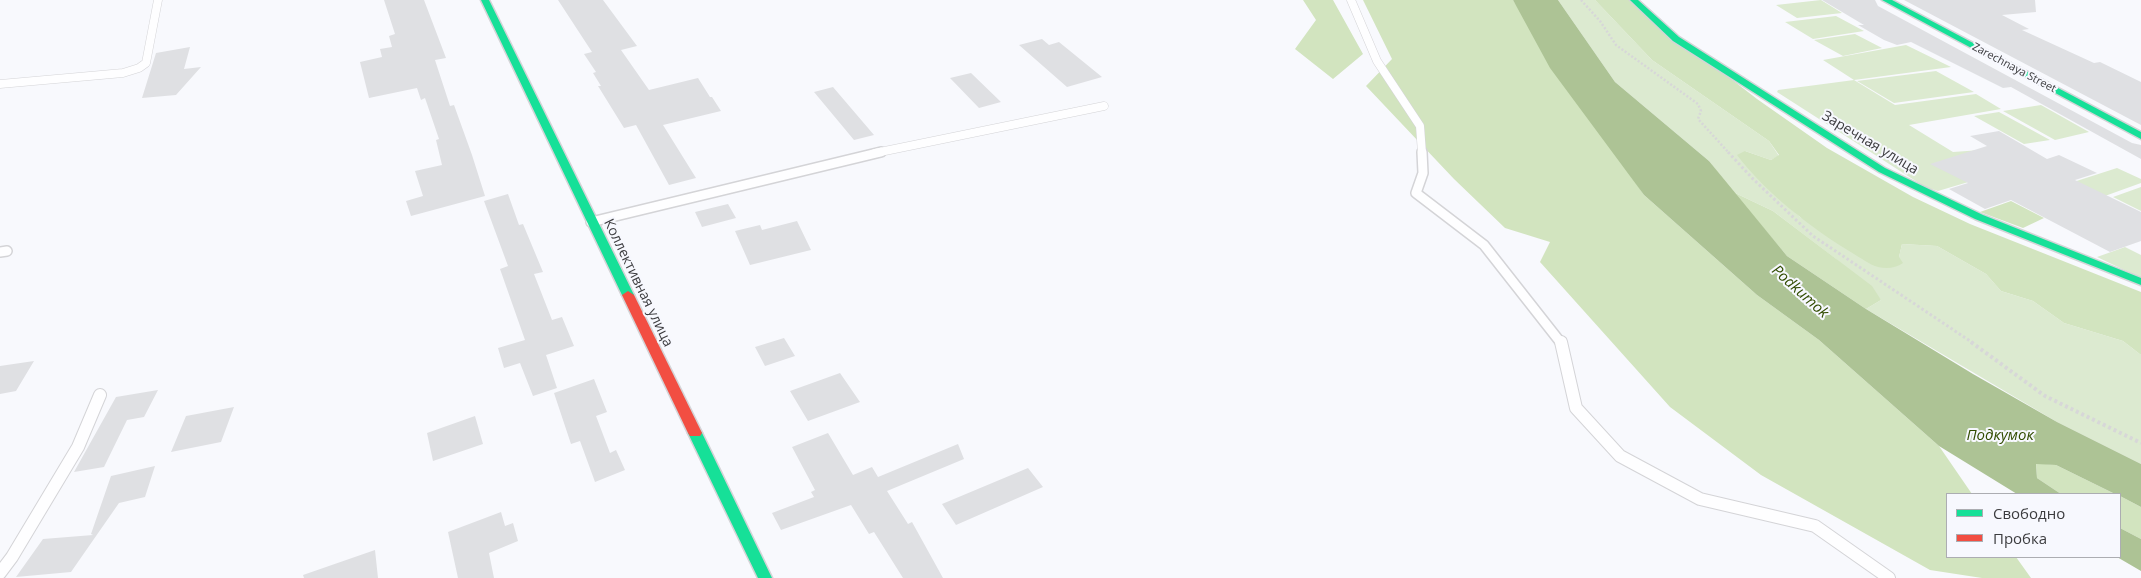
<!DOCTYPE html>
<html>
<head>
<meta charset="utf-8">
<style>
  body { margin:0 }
  #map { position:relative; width:2141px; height:578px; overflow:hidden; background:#f8f9fd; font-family:"Open Sans",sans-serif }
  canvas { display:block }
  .legend { position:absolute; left:1946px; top:493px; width:175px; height:65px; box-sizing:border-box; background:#f7f8fe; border:1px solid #acadb2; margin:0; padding:6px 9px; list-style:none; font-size:15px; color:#3c3c3f }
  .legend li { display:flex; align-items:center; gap:10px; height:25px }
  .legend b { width:25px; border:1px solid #acadb2 }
</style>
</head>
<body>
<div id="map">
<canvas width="2141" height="578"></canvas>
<ul class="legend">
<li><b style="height:6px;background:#16e098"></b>Свободно</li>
<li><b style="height:6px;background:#f24e42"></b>Пробка</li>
</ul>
</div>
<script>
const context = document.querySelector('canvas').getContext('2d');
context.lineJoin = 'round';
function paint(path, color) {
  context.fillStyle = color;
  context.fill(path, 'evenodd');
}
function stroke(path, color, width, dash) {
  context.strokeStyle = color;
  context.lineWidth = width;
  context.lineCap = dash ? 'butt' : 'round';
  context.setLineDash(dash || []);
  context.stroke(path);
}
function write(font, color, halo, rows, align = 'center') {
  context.font = font + ' "Open Sans",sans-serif';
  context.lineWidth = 4;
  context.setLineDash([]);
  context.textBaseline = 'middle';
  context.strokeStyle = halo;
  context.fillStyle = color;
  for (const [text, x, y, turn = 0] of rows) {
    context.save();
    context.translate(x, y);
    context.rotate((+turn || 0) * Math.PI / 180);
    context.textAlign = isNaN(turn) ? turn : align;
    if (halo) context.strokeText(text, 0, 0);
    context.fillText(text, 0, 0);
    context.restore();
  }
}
paint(new Path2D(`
  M1558,0h37l57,60 117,81 10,15 -8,4 -26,-9 33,46 22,20 99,40 3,-13 35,2 49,28 15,17 32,10 31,22 59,18 18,14v109l-84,-42 -191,-113 15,-9 -45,-41 -63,-48 -40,-19 -24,-31 -94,-79z
  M1821,0l21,13 -45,5 -21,-13z
  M1836,16l28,15 -51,8 -28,-17z
  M1855,34l27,14 -39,8 -29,-16z
  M1906,45l45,22 -97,13 -31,-20z
  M1936,71l38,21 -80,11 -37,-22z
  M1854,80l41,25 81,-11 25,15 -92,16 44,27 56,-4 27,14 -98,29 -13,-4 -148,-95 1,-2z
  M2041,105l48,27 -34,8 -52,-29z
  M1999,112l51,28 -26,4 -50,-28z
  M2117,168l24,11v4l-50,18 -30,-15z
  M2141,187v24l-28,-14z
  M2125,247l16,8v23l-44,-21z`), '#dcead0');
paint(new Path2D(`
  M1303,0h30l30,54 -30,25 -38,-30 21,-29z
  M1363,0h150l131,195 113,100 62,45 120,106 33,48h-25v63h69l15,21h-49l-52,-8 -169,-95 -91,-68 -130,-145 10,-20 -45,-14 -51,-49 -88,-93 26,-27z
  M1595,0h34l128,99 70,49 86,49 57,27 171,68v63l-18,-14 -59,-18 -31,-22 -32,-10 -15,-17 -49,-28 -35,-2 -3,13 4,6c-7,5 -16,6 -25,4 -8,-2 -17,-9 -24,-13 -43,-26 -86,-59 -117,-99l8,-4 26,9 8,-5 -10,-14 -117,-81z
  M1733,192l40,19 99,75 9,14 -15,9 -79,-53z
  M2011,201l33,17 -21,10 -43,-16z
  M2036,463l20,2 59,29h-54l-24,-16z
  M2120,496l21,11v32l-21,-11z`), '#d2e4bf');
paint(new Path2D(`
  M1513,0h45l57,82 94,79 78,95 79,53 107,65 84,48 84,42v43l-21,-11v-2h-5l-59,-29 -20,-1 1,14 24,16h-44l-78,-48 -120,-106 -62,-45 -113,-100 -94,-127z
  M2120,528l21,11v32l-24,-14h3z`), '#adc395');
paint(new Path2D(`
  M384,0h40l22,58 -11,2 15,46 4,-1 18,50 13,41 -74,20 -5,-15 17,-5 -8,-25 27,-6 -6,-25 3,-1 -14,-41 -4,2 -4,-12 -48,10 -9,-36 22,-5 -2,-8 12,-2 -3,-11 6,-2z
  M558,0h45l34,46 -16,4 28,40 49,-12 12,19h2l9,14 -58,14 33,53 -27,7 -33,-60 -12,3 -26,-42h3l-8,-13 3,-1 -12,-18 8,-2z
  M1822,0h53l3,6 254,137 9,2v14l-130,-72 -8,1 -92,-46 -14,3 -13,-5 -26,-15h6z
  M1904,0h131l1,12 -34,3 27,14 -7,1 72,33 6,-1 41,20v43z
  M1042,39l7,6 10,-3 43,35 -35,10 -48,-42z
  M190,47l-6,22 17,-2 -25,28 -34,3 14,-45z
  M971,73l30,29 -22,6 -29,-30z
  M833,87l41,48 -20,5 -40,-48z
  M1999,131l48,28 12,-4 38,18 -22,7 66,32v29l-31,11 -99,-52 -26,9 -36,-20 19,-6 -38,-19 57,-18 -17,-10z
  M508,194l11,31 4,-1 20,48 -9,2 18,46 10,-3 12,29 -28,9 11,33 -24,8 -13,-33 -16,5 -6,-20 27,-8 -25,-71 8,-3 -24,-65z
  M728,204l8,14 -34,9 -7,-15z
  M797,221l14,29 -61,15 -15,-34 25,-6 2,5z
  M784,338l11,18 -30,10 -10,-19z
  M34,361l-18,30 -16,3v-28z
  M840,373l20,29 -52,19 -18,-30z
  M594,379l13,33 -11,4 14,37 6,-3 9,20 -30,12 -15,-41 -9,3 -17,-51z
  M158,390l-14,27 -17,3 -23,47 -30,5 42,-75z
  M234,407l-13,35 -50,10 15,-36z
  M475,416l8,28 -50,17 -6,-28z
  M828,433l25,42 19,-8 6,10 80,-33 6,15 -77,32 21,33 4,-2 31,56h-40l-29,-46 -5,2 -18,-29 -70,25 -9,-17 42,-16 -3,-5 4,-2 -23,-43z
  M155,466l-10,31 -26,6 -48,69 -55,5 27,-38 50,-4 -2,-1 20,-58z
  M1028,468l15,19 -87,38 -14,-21z
  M501,512l4,14 8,-3 5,18 -29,12 5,25h-36l-10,-46z
  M375,550l3,28h-74l-1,-3z`), '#dfe0e3');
const laneFar2 = new Path2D(`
  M1351,0l26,61 43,65 2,27
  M0,84l123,-11 16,-5 7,-5 12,-63
  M875,153l229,-47`);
const laneFar1 = new Path2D(`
  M1422,152l1,21 -7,20 68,52 77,98
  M591,222l290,-70
  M0,252l7,-1`);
const lane = new Path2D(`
  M1561,342l15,66 44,48 80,43 115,27 74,52
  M0,573l12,-16 66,-110 22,-52`);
const fast = new Path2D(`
  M481,0h8l145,295 -2,2 -4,2 -6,-4z
  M1630,0h8l41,37 206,131 98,47 158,63v7l-166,-66 -96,-47 -206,-131z
  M1882,0h10l249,132v7z
  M695,428l5,2 2,3 70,145h-14l-70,-145 2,-3z`);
const jam = new Path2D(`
  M628,291l6,4 68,138 -2,3h-10l-2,-3 -66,-138z`);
stroke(laneFar2, '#d4d4d7', 9);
stroke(laneFar1, '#d4d4d7', 12);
stroke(lane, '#d4d4d7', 14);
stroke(fast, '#d4d4d7', 3);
stroke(jam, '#d4d4d7', 3);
stroke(new Path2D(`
  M1581,0l19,21 16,24 82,59 3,7 -3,8 31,34`), '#d7d7d8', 2.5, [2, 2]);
stroke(new Path2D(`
  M1728,152l25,27 60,57 160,107`), '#d7d7d8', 3, [2.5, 2.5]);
stroke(new Path2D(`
  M1971,342l74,54 96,47`), '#d7d7d8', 4, [3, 3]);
stroke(laneFar2, '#fefeff', 8);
stroke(laneFar1, '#fefeff', 9);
stroke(lane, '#fefeff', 12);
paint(fast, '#16e098');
paint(jam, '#f24e42');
write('11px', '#3c3c3f', '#f7f8fe', [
  ["Zarechnaya Street",2014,68,28]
]);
write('14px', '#3c3c3f', '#f7f8fe', [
  ["Заречная улица",1870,143,31],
  ["Коллективная улица",638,283,64]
]);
write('italic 15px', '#314c00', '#f7f8fe', [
  ["Podkumok",1800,292,42],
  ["Подкумок",2000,436]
]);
</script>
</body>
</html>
